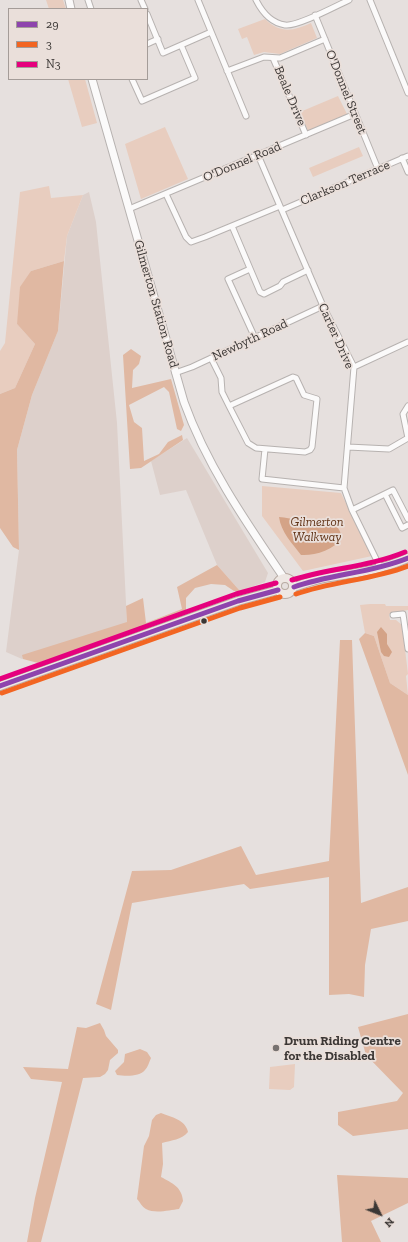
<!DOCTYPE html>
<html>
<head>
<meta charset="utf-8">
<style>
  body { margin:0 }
  #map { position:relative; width:408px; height:1242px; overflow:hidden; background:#e6e0de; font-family:"Zilla Slab",serif }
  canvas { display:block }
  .legend { position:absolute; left:8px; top:8px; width:140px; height:72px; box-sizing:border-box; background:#eadfda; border:1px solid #a49c98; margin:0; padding:5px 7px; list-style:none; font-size:12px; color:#3b3735 }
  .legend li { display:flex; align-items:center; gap:8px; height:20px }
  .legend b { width:20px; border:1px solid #a49c98 }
  .north { position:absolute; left:360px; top:1194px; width:40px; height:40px; -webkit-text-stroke:3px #eadfda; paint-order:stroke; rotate:133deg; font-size:11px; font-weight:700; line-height:16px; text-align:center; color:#3b3735 }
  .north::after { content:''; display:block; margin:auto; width:14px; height:18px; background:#3b3735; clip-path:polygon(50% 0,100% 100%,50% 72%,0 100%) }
</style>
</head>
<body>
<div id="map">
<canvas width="408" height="1242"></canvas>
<ul class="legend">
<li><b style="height:5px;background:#8e44ad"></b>29</li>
<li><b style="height:5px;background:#f26522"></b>3</li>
<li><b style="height:5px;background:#e5007d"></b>N3</li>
</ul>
<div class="north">N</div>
</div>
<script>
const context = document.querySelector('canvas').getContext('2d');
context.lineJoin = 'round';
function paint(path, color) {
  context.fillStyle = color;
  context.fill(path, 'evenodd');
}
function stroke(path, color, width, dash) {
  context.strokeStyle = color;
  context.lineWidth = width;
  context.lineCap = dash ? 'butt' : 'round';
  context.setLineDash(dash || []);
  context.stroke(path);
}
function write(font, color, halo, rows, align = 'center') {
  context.font = font + ' "Zilla Slab",serif';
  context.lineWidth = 3.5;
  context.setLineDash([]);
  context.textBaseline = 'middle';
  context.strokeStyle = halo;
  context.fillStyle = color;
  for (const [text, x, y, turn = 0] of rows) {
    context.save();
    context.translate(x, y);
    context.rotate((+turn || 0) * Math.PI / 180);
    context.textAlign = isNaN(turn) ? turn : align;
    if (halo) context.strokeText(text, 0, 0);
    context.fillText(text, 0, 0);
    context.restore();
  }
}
paint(new Path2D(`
  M89,192l7,30 21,201 10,200 -105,36 -16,-7 13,-102 -2,-100 15,-55 26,-64 9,-95 16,-41z
  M187,438l81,135 -3,9 -25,9 -23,-26 -31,-75 -26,5 -9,-34z`), '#ddd0cb');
paint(new Path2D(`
  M46,0h17l3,9h-17z
  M265,19c16,15 28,12 46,4l6,15 -37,16 -16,-2 -10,3 -7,-18 -5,2 -4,-10z
  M68,79h17l12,44 -15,4z
  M338,96l9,18 -39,17 -8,-19z
  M165,127l23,52 -47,20 -16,-55z
  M359,147l4,9 -50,21 -4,-9z
  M49,186l2,12 32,-3 -16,41 -3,25 -33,10 -14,53 18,20 -20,44 -15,6v-43l5,-8 15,-151z
  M262,486l79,7 31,63 -69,15 -41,-55z
  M370,604h15l1,2h22v4l-19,4 1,6h6l6,5 6,49 -2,2 2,19 -18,-12 -16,-47 -9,-3 -5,-28z
  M295,1064l-1,23 -4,3 -21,-1 1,-22z`), '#e8cdbf');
paint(new Path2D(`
  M64,261l-6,70 -26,64 -15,55 2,100 -6,-3 -13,-19v-134l15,-6 20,-44 -18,-20 3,-37 11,-16z
  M131,349l10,7 -2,8 -6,6 -1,18 39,-9 13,46 -3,6 -4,-2 -8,-37 -5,-5 -35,18 5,17 8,6 2,33 15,-7 9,-12 14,-7 1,5 -42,28 -11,1 -7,-114z
  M217,565l23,26h-6l-9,-6 -14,-1 -16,4 -9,10v14l-148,51 -15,-4 -1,-4 105,-33 -1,-16 17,-8 3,25 36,-14 -5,-22z
  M365,633l9,3 16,47 18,12v80l-49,-136z
  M340,640h12l9,263 47,-16v34l-37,8 -6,36 -1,32 -15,-3 -20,1v-118l-79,12 -6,-5 -112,19 -21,107 -15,-6 36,-133 39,-1 70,-24 15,29 73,-14z
  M408,1014v115l-55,7 -15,-11v-13l59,-11 6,-8 -37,-38 -8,-28z
  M100,1023l4,7 2,6 12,14v3l-8,7 -2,10 -3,4 -5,3 -17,1 -42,164h-14l8,-44 27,-116 -31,-3 -8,-12 45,2 9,-42 9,1z
  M140,1049l7,3 4,6c-2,4 -3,9 -6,12 -5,7 -20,6 -28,5l-2,-4 9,-9 1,-8z
  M161,1113c10,4 25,7 27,19 -7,8 -16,8 -26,11l1,21 -2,13c11,6 21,10 22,24l-4,8c-9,1 -24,5 -33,0 -4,-2 -6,-7 -9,-10l7,-53 5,-10 3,-16 4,-5z
  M337,1175l71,3v25l-37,18 10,21h-39z`), '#e0b8a2');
paint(new Path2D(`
  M279,517c6,0 15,3 22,3 17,2 37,-4 41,18 -8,12 -28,18 -41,17 -9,-12 -20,-23 -22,-38z
  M381,627l6,7v10l5,8 -3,5 -5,-1 -3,-4 -4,-20z`), '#d4a387');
const street = new Path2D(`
  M88,0l3,9
  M141,0l4,9
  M198,0l48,116
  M256,0c6,12 15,23 29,25 12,2 51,-19 64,-25
  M370,0l38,93
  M147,14l16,39 48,-21
  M315,15l63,154
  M147,44l11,-5
  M273,58l33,77
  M227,71l37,-14 16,1 45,-19
  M132,79l10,22 53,-23 -14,-33
  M258,155l65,151 31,61 -10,121 8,22 29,59
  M402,158l6,14
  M166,194l20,43 5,5 14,-5 75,-31
  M129,209l226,-95
  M282,210l126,-54
  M232,226l28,66 4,2 16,-8 3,-4 25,-12
  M250,269l-22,10 27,59
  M211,358l10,20 1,14 7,14 19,37 8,5 49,4 5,-2 2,-3 5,-48 -13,-4 -8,-17 -3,-1 -64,29
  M354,367l54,-25
  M175,373l17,-6 131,-61
  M348,447l41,2 19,-11 -5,-24 5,-8
  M265,449l-3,30 82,9
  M385,494l17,34 6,-3
  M352,510l41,-20 15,29
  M393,615l10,-1 5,35`);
const secondary = new Path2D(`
  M69,0l2,9
  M92,79l92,323c23,64 62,120 100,176`);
const primary = new Path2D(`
  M277 586a8 8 0 1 1 16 0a8 8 0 1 1-16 0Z
  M294,587c9,-3 19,-7 30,-9 31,-5 55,-7 84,-20
  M0,686l238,-85 40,-11`);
stroke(street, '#b7b2b0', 7);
stroke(secondary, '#b7b2b0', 9);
stroke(primary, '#b8aaa2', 10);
stroke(street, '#fbfafa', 5);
stroke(secondary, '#fbfafa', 7);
stroke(primary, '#eee7e3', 8);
stroke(new Path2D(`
  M294,587c37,-13 77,-14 114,-29
  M0,686l238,-85 40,-11`), '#8e44ad', 5);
stroke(new Path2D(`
  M296,594c37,-13 76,-14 112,-28
  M2,693l238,-85 40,-11`), '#f26522', 5);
stroke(new Path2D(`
  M292,580c37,-12 77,-13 113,-28
  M0,679l236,-85 40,-11`), '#e5007d', 5);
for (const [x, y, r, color] of [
  [204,621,3.5,"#3b3735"],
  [276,1048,4,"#777270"]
]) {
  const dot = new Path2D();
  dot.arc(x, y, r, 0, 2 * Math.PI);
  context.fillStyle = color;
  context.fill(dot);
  stroke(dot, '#eadfda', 1.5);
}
write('13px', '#3b3735', '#eadfda', [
  ["O'Donnel Street",346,92,68],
  ["Beale Drive",290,96,67],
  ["O'Donnel Road",242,162,-23],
  ["Clarkson Terrace",345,183,-23],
  ["Gilmerton Station Road",156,304,74],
  ["Carter Drive",336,336,66],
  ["Newbyth Road",250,340,-25]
]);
write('italic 13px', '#603215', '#eadfda', [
  ["Gilmerton",317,522],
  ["Walkway",317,537]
]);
write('bold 13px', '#3b3735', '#eadfda', [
  ["Drum Riding Centre",284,1041],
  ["for the Disabled",284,1056]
], 'left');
</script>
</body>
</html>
